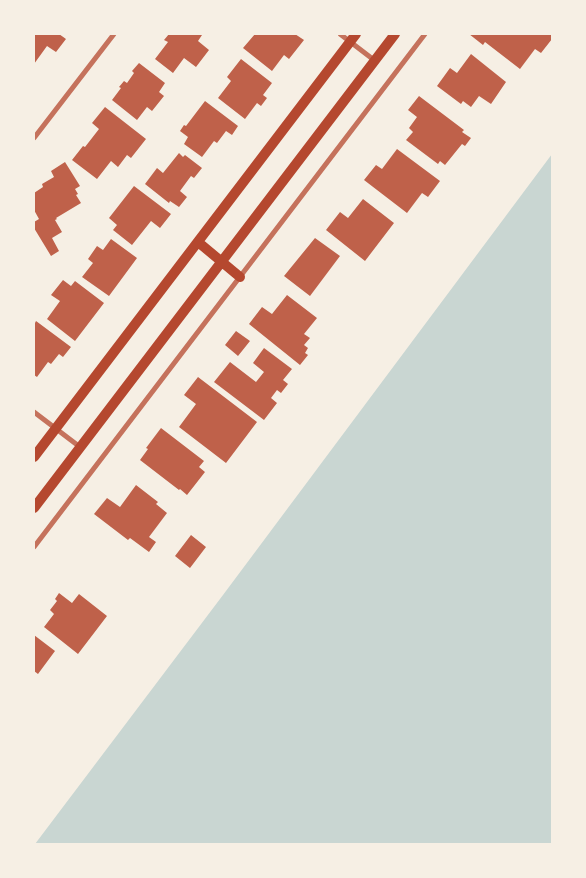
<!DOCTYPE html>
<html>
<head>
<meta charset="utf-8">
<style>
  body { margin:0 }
  #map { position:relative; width:586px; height:878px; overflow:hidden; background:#f6efe4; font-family:"PT Sans Narrow",sans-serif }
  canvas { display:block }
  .frame { position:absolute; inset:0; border:35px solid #f6efe4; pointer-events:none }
</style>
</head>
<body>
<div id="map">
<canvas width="586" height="878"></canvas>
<div class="frame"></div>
</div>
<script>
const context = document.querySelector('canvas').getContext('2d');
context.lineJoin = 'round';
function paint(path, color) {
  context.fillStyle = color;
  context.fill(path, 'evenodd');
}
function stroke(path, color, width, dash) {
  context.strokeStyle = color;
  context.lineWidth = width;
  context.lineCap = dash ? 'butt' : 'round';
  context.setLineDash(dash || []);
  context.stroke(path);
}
paint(new Path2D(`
  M552,154v690h-517l188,-249z`), '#c9d6d2');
paint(new Path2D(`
  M34,34h25l7,5 -10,13 -9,-6 -13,18z
  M169,34h31l2,1 -4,6 11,9 -13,17 -12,-9 -11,15 -18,-14 13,-17 -4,-2z
  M255,34h40l9,6 -15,19 -5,-4 -12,16 -29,-23z
  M469,34h83v5l-11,14 -6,-4 -15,20 -35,-27 -2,3z
  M471,54l35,28 -15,22 -12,-8 -8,11 -8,-6 -2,3 -24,-18 13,-18 7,5z
  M241,59l31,24 -9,12 4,3 -6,8 -4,-3 -12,16 -27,-21 13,-17 -4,-4z
  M139,63l26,20 -6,9 5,4 -12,15 -5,-4 -10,13 -25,-20 9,-12 -2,-1 5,-6 3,2 7,-10 -2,-2z
  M419,96l45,34 -2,2 9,6 -6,8 -3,-2 -17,21 -5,-4 -2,3 -32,-24 7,-8 -4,-4 8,-11 -9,-7z
  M205,101l33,25 -6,9 -6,-4 -9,12 -3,-2 -12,16 -18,-13 4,-7 -8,-6 4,-6 2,1z
  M105,107l41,32 -15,19 -4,-3 -9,12 -7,-6 -14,18 -25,-19 11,-14 2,1 14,-18 -7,-6z
  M397,149l43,32 -12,16 -6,-4 -15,20 -43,-33 12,-15 6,4z
  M179,153l4,4 2,-2 17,13 -8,10 -3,-2 -11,15 7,6 -8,10 -9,-6 -1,2 -24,-19 12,-16 6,5z
  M65,162l15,24 -5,3 3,5 -2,1 5,8 -25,15 1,1 -2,1 7,12 -10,6 7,13 -8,5 -17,-28v-6l5,-3 -5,-9v-17l9,-6 -1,-3 12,-7 -3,-6z
  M134,186l37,28 -11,14 -9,-7 -19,24 -19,-15 4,-5 -8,-7z
  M363,199l31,24 -29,38 -39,-31 14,-18 8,6z
  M315,238l25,18 -30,40 -26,-20z
  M111,239l26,19 -28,38 -27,-19 11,-14 -5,-4 9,-13 6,4z
  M63,280l8,6 4,-5 29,22 -29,38 -28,-22 13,-18 -9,-6z
  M287,295l30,23 -13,16 6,4 -6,7 4,3 -3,5 3,2 -8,10 -51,-41 13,-17 10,7z
  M36,321l35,26 -8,10 -4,-3 -8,10 -3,-2 -11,15 -3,-2v-50z
  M236,331l14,10 -12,15 -13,-11z
  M264,348l28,21 -9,11 5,4 -7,9 -4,-3 -6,8 6,5 -13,17 -50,-38 16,-20 26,20 8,-10 -11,-9z
  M198,377l59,45 -31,41 -47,-36 17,-23 -12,-9z
  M161,428l43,33 -5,6 6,5 -18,23 -7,-6 -1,1 -39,-30 8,-11 -2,-1z
  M136,485l22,17 -2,2 11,9 -18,24 7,5 -7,10 -19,-14 -2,2 -34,-26 13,-16 13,9z
  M191,535l15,12 -16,21 -15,-12z
  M59,593l13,10 7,-9 28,22 -29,38 -34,-27 10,-13 -4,-4 7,-9 -2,-2z
  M34,635l21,16 -17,23 -4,-3z`), '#bf614a');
stroke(new Path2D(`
  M340,34l34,26
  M34,138l80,-104
  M34,412l46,35
  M34,547l391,-513`), '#c5725c', 5);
stroke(new Path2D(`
  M198,242l42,35
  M34,457l322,-423
  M34,508l361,-474`), '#b5482f', 10);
</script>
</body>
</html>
